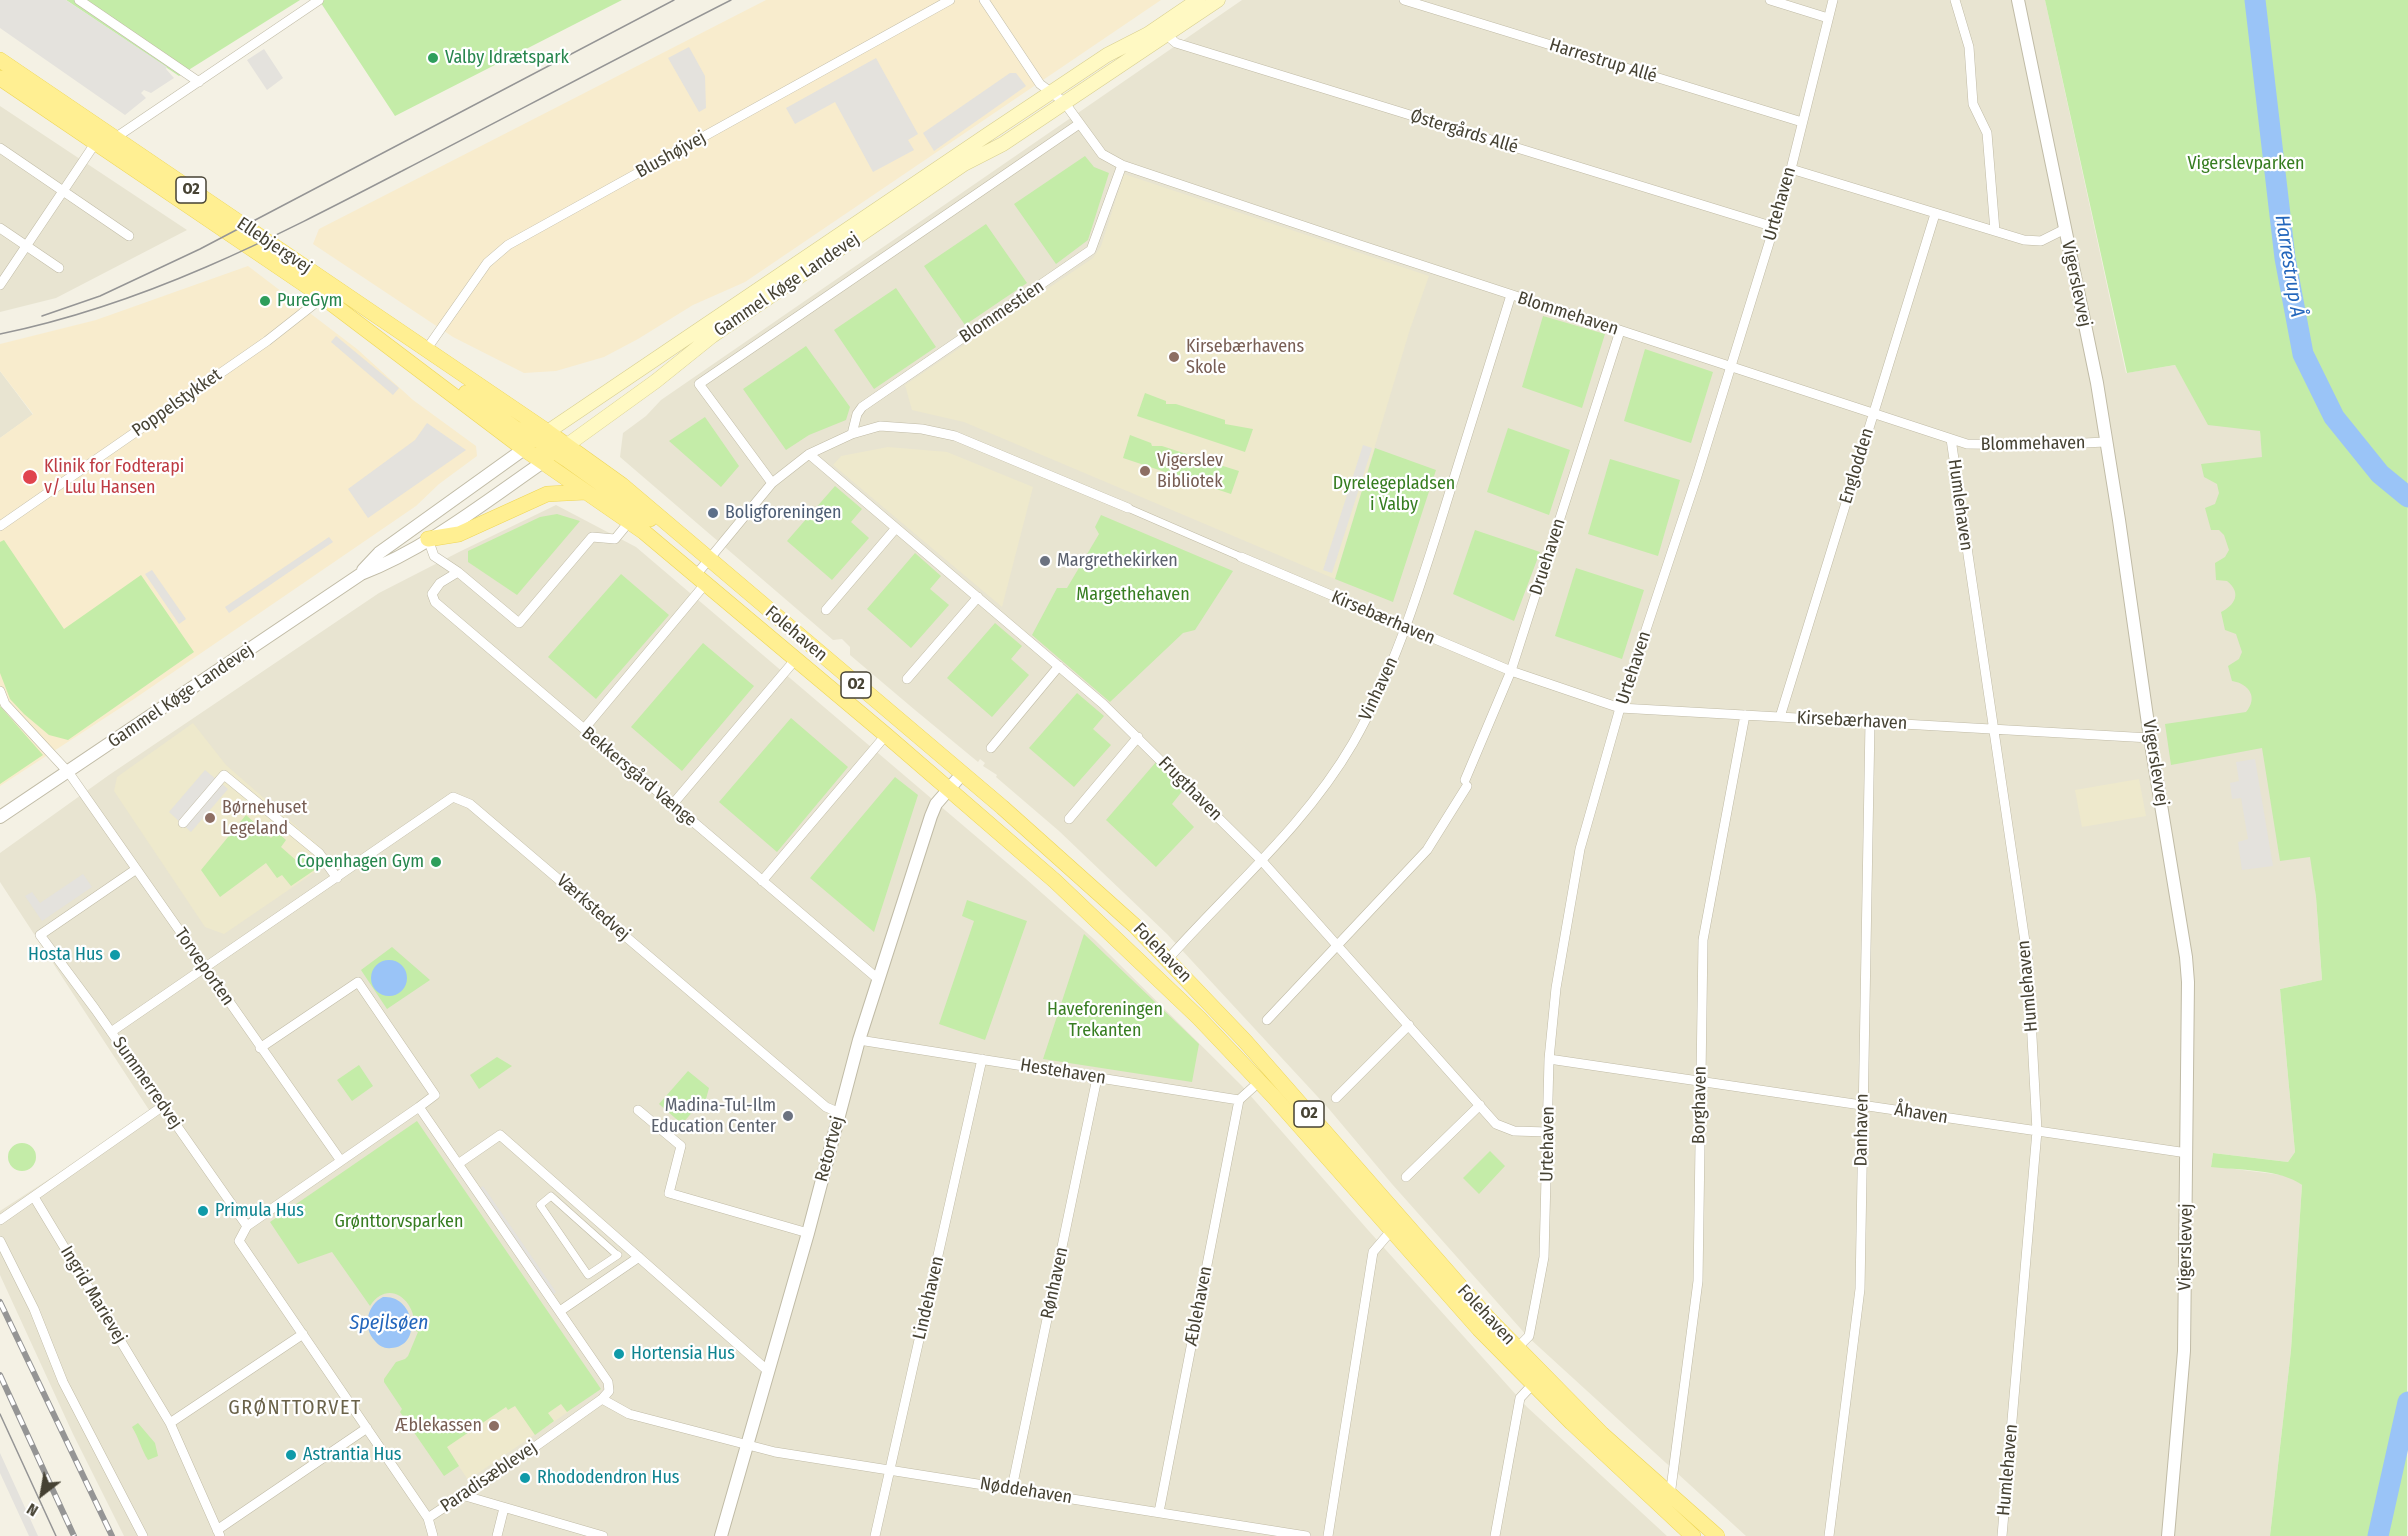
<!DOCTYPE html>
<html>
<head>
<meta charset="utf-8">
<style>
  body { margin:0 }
  #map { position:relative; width:2408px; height:1536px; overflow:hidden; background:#f4f1e4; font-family:"Fira Sans Condensed",sans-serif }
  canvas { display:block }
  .north { position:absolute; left:12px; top:1464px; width:60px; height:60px; -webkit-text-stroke:4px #fff; paint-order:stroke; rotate:211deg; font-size:16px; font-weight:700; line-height:24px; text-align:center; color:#464233 }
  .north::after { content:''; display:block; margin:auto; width:21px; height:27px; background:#464233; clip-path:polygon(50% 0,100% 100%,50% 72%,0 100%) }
</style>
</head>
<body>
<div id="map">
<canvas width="2408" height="1536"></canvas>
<div class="north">N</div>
</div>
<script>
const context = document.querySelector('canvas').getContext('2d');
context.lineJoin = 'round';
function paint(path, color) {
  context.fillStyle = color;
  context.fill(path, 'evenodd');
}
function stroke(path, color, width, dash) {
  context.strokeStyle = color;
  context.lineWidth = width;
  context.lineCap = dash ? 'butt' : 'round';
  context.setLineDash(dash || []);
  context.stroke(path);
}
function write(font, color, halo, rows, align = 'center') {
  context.font = font + ' "Fira Sans Condensed",sans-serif';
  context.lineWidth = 4.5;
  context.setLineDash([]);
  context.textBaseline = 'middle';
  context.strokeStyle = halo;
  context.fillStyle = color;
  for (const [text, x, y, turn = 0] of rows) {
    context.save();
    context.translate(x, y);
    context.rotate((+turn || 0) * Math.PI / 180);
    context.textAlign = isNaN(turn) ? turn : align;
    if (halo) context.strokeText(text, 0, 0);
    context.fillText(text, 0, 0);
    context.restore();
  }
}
paint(new Path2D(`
  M1242,0h803l81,373 49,-8 16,27 69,39 56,466 6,83 -42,9 15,163 -7,10 -75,-9 -2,13 71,9 12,4 8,6 -11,165 -21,186h-524l-218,-199 -136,-153 -63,-75 -162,-175 -108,-103 -63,-54 1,-2 -14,-9 2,-3 -5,-4 -2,3 -63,-52 -65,-55v-8l-8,-8 -9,1 -213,-183 3,-24 23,-17 15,-16z
  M0,106l187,124 -131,68 -56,14z
  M0,371l33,44 -33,23z
  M556,505l80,42 390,332 69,61 147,146 126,144 159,177 140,129h-1543l-51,-102 -73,-159v-64l151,-98 -151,-231v-29l109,-78 270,-182 80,-41z`), '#e8e4d1');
paint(new Path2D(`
  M766,0h395l-416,282 -52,23 -55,34 -34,18 -48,14 -32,2 -71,-36 -140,-93 6,-15z
  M248,266l109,83 56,51 63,46 1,10 -38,28 -23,22 -282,193 -134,87v-348l33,-24 -33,-43v-27l96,-24z`), '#f8eccd');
paint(new Path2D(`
  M1124,174l305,102 -19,53 -75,250 -371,-157 -52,-12 -7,-25 188,-127 8,-12z
  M888,447l59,5 86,35 -31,120 -169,-142 8,-9z
  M193,723l33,42 93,81 12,15 -107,73 -19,-7 -91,-136 3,-14z
  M2139,779l7,37 -64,11 -7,-37z
  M540,1364l31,46 -103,70 -33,-50z`), '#eee9cc');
paint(new Path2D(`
  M66,0h234l-121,76z
  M319,0h303l-227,116z
  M2045,0h363l-1,1536h-137l21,-186 11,-165c-21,-16 -65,-15 -91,-18l2,-14 75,9 7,-10 -15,-163 42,-9 -6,-83 -6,-40 -30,4 -18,-113 -91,17 -6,-41 81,-12c12,-14 4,-28 -14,-31l-4,-15 11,-7 3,-7 -6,-18 -11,-4 -4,-18c14,-7 21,-19 6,-31l-11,-1 -1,-17 10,-6 4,-7 -5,-15 -5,-5h-8l-6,-22 10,-4 4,-11 -2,-9 -13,-7 -3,-13 61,-7 -2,-26 -52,-6 -33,-60 -48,8z
  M1085,156l9,11 15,6 -21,67 -32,24 -42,-60z
  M986,224l41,59 -62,42 -41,-59z
  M896,288l40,59 -62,42 -40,-59z
  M1543,316l62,18 -23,74 -60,-21z
  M806,346l44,61 -4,13 -37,15 -23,15 -43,-61z
  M1645,349l68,23 -22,71 -67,-22z
  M1145,393l21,8v3h10l49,16v4l28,5 -8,23 -108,-36z
  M705,417l34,49 -18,21 -52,-46z
  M1508,428l62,22 -21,65 -62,-23z
  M1130,435l21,8 1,3h10l49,16 1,3 11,1 16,5 -8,23 -108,-36z
  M1375,448l61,22 -43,132 -58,-23z
  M1610,459l70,21 -22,76 -70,-22z
  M835,486l27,23 -11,13 18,16 -37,42 -45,-39z
  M557,514l23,7 -63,74 -49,-33v-11l72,-34z
  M1101,515l132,56 -38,59 -12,3 -73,69 -78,-67 25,-47h10l32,-54 -4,-7z
  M1475,530l65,22 -26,69 -61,-27z
  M4,540l60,89 77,-54 53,77 -126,88 -19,-5 -25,-21 -14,-15 -10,-26v-131z
  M915,553l26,23 -11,13 19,16 -38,43 -44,-39z
  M1576,568l68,22 -22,69 -67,-23z
  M621,574l48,41 -73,84 -48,-42z
  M995,623l27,23 -11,13 18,16 -37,42 -45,-39z
  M703,643l51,43 -72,85 -51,-44z
  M1077,693l27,23 -11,13 18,16 -37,42 -45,-39z
  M0,706l43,49 -43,29z
  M791,718l57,49 -71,85 -58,-50z
  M1156,762l28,27 -12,15 22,23 -38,40 -50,-47z
  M895,777l23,18 -44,137 -64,-54z
  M246,815l25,23 6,-6 9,8 -5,7 17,15 7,-6 11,13 -25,17 -9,-11 -5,3 -11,-15 -46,34 -19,-27z
  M967,900l60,21 -42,119 -46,-16 35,-103 -12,-5z
  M1084,934l115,110 -7,38 -149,-23z
  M392,947l38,33 -43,29 -26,-39z
  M497,1057l15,9 -33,23 -9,-14z
  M359,1065l14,21 -21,15 -15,-21z
  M688,1071l21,17 -6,22 -8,-1 -13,15 -23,-20z
  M417,1121l184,268 -34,23 -6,-8 -13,9 6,8 -19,14 -20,-29 -7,4 -2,-3 -59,40 12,19 -15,10 -44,-64 2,-3 -18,-27v-3l12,-17 9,-3 3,-3 10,-24 -4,-2c4,-28 -25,-53 -44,-24l-38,-54 -34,12 -28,-42z
  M8 1157a14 14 0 1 1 28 0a14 14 0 1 1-28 0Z
  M1490,1151l15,15 -26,28 -16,-16z
  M138,1423l17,20 3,13 -10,4c-7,-11 -9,-22 -16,-33z`), '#c4eca8');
paint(new Path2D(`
  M0,0h66l101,67 -1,2 8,9 -23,15 -7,-3 -3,3 5,5 -21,17 -125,-87z
  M689,47l16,29 1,32 -7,4 -31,-54z
  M264,49l19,29 -16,12 -20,-30z
  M876,58l42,76 -10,6 6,10 -41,22 -38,-70 -40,22 -9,-16z
  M1010,73h6l10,13 -92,65 -11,-18z
  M336,336l63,52 -6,7 -62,-53z
  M427,423l39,27 -98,68 -20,-29 67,-49z
  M1363,445l9,3 -40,125 -9,-3z
  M329,537l4,5 -104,71 -4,-6z
  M152,570l34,49 -7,5 -34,-50z
  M2255,759l18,107 -31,4 -4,-28 10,-3 -7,-41 -9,1 -2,-16 9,-2 -3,-19z
  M205,770l23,19 -37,43 -22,-20z
  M83,874l9,13 -50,34 -17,-25 7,-4 8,11z
  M483,1186l73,106 -3,3 -73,-107z
  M0,1453l38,83h-9l-29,-63z`), '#e4e2dd');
paint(new Path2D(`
  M371 978a18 18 0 1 1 36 0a18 18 0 1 1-36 0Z
  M383,1297c31,-3 41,49 8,51 -6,1 -12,-2 -16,-7 -13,-14 -8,-36 8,-44z`), '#9ac4f7');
stroke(new Path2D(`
  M2255,0l30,258 18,96 31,63 46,57 28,23
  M2378,1536l30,-134`), '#9ac4f7', 21);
const pedestrian = new Path2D(`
  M1128,508l113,49
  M551,1196l65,58 2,1 -30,20 -48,-70z`);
const minor = new Path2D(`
  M79,0l120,82
  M984,0l56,84 24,18 38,52 20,11 238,80 607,199 76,1 62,-3
  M1404,0l398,122
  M1770,0l58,18
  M1955,0l14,47 4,57 14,29 8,98
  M1163,32l13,11 598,184
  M115,138l204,-138
  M0,148l129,88
  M1791,169l233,71 17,1 24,-12
  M0,228l59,40
  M0,285l96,-143
  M426,350l61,-87 21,-18 442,-245
  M852,434l5,-20 5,-7 229,-157 31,-85
  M1951,439l77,523 9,169 -35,405
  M809,454l294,250 159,157 234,263 18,7 34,1
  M772,483l-73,-99 380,-260
  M0,526l267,-185 56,-44
  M428,539l6,17 24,16 61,51 73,-86 23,2 14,-17
  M1241,557l270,114 109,37 530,30
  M458,572l-18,11 -8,11 3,8 443,377
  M696,575l76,-92 37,-29 43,-20 28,-8 42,3 33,7 173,72
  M826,610l70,-82
  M907,679l71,-82
  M0,691l5,13 64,69 272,388
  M1780,717l155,-503
  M584,729l122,-146
  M991,748l68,-82
  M1465,780l46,-109 109,-340
  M672,805l123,-145
  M1069,819l69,-82
  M183,823l41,-48 95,78 18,25
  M135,870l-95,65 55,74 152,217
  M762,881l124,-146
  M1168,959c63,-71 137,-133 185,-216 40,-70 64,-147 88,-223 23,-75 46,-150 70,-225
  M1267,1020l160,-170 40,-64
  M111,1032l342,-235 17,7 356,303 14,6
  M859,1040l380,60 21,-19
  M260,1048l98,-66 77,113 -16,12 189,275 1,9 -7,8 -73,52 -101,67
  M1549,1059l638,94
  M1336,1098l73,-73
  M419,1107l-172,119 -8,15 189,277 5,18
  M638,1110l43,36 -12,47 139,40
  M458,1164l42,-29 268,236
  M1406,1177l74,-72
  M34,1197l136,226 50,113
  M0,1220l163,-114
  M0,1241l34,68 29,73 80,154
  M560,1311l79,-54
  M1517,1348l12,-12 15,-79 5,-198 7,-71 24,-139 40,-141 77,-232 77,-249 17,-58 42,-169
  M602,1399l27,15 146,38 531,84
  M170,1423l133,-89
  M1012,1488l85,-410
  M462,1495l141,41
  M1670,1496l28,-215 5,-341 42,-225
  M1159,1512l80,-412
  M217,1530l150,-102
  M497,1536l7,-28
  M875,1536l107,-477
  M1328,1536l45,-284 18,-21
  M1495,1536l25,-138 13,-14
  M1829,1536l31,-247 10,-567`);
const tertiary = new Path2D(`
  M2018,0l79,383 22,137 31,218 36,219 2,25 -4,369 -16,185
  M363,570l16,-17 145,-104
  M0,817l361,-243c65,-25 124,-72 182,-112
  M721,1536l87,-303 51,-193 72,-224 5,-12 26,-30`);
const secondary = new Path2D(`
  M540,437l447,-302 120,-80 41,-21 50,-34
  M559,451l97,-70 56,-45 252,-172 39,-20 215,-144`);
const primary = new Path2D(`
  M0,60l548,372 74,53 380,322 133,119 110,115 244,278 113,115 115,102
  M0,78l323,219 201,152 120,83 242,203 169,146 144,137 75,79 205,232 93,94 121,113
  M466,393l49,35 22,12 25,5
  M542,451l15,2 9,6 84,60
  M428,539l31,-5 88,-40 39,-2`);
stroke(pedestrian, '#c0bba6', 8);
stroke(minor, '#c0bba6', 10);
stroke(tertiary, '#c0bba6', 14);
stroke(secondary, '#d8cf8f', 15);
stroke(primary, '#eed657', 16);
stroke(pedestrian, '#fff', 7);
stroke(minor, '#fff', 9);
stroke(tertiary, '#fff', 12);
stroke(secondary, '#fff9c3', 14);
stroke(primary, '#ffef92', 15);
stroke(new Path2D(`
  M42,316l58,-20 100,-47 474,-249
  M0,334c146,-30 271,-95 402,-163 110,-57 219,-115 329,-171
  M0,1414l56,122`), '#959595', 1.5);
const rail = new Path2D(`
  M0,1302l112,234
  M0,1375l74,161`);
stroke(rail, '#959595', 6);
stroke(rail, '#fff', 4, [11]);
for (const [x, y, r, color] of [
  [433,58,6,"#2e9e5b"],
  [265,301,6,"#2e9e5b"],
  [1174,357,6,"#8d6e63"],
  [1145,471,6,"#8d6e63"],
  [30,477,8,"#e0444e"],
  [713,513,6,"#5c6f8a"],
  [1045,561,6,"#6b7280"],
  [210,818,6,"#8d6e63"],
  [436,862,6,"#2e9e5b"],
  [115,955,6,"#0f9aa8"],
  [788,1116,6,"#6b7280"],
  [203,1211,6,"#0f9aa8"],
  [619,1354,6,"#0f9aa8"],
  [494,1426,6,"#8d6e63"],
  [291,1455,6,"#0f9aa8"],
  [525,1478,6,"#0f9aa8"]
]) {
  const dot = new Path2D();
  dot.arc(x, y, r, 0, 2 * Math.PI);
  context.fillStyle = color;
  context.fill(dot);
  stroke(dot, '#fff', 2);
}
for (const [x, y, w] of [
  [191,190,30],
  [856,685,30],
  [1309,1114,30]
]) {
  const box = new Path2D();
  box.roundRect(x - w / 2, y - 13, w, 26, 4.5);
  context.fillStyle = '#fff';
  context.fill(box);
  stroke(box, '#464233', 1.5);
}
write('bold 16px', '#464233', null, [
  ["O2",191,190],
  ["O2",856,685],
  ["O2",1309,1114]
]);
write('18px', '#27864d', '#fff', [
  ["Valby Idrætspark",445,58],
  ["PureGym",277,301],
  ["Copenhagen Gym",424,862,"right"]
], 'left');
write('18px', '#464233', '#fff', [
  ["Harrestrup Allé",1603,61,17],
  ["Østergårds Allé",1464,132,17],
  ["Blushøjvej",671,155,-29],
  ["Urtehaven",1780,204,-74],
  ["Ellebjergvej",274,246,34],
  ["Vigerslevvej",2076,284,78],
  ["Gammel Køge Landevej",787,285,-34],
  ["Blommestien",1002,312,-34],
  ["Blommehaven",1568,314,18],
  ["Poppelstykket",177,403,-35],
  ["Blommehaven",2033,444,-1],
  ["Englodden",1857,466,-73],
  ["Humlehaven",1960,505,82],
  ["Druehaven",1548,557,-72],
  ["Kirsebærhaven",1383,618,23],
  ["Folehaven",796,634,40],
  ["Urtehaven",1634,668,-72],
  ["Vinhaven",1379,689,-65],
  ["Gammel Køge Landevej",181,696,-34],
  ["Kirsebærhaven",1852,721,3],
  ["Vigerslevvej",2155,763,81],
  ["Bekkersgård Vænge",639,777,40],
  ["Frugthaven",1190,789,45],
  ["Værkstedvej",593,908,41],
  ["Folehaven",1162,953,46],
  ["Torveporten",204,967,55],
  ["Humlehaven",2028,986,-95],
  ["Hestehaven",1063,1072,9],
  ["Summerredvej",147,1083,55],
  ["Borghaven",1700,1105,-89],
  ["Åhaven",1921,1114,9],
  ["Danhaven",1862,1130,-89],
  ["Urtehaven",1548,1144,-89],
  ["Retortvej",830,1149,-75],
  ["Vigerslevvej",2186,1247,-89],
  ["Rønhaven",1055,1283,-78],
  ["Ingrid Marievej",93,1295,59],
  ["Lindehaven",929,1298,-77],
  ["Æblehaven",1199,1306,-79],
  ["Folehaven",1486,1315,47],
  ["Humlehaven",2008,1470,-85],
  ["Paradisæblevej",489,1477,-34],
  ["Nøddehaven",1026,1491,9]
]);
write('18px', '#377d21', '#fff', [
  ["Vigerslevparken",2246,164],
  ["Dyrelegepladsen",1394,484],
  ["i Valby",1394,505],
  ["Margethehaven",1133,595],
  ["Haveforeningen",1105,1010],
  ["Trekanten",1105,1031],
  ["Grønttorvsparken",399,1222]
]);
write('18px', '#785e54', '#fff', [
  ["Kirsebærhavens",1186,347],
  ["Skole",1186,368],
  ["Vigerslev",1157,461],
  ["Bibliotek",1157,482],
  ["Børnehuset",222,808],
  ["Legeland",222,829],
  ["Æblekassen",482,1426,"right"]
], 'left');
write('18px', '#be3a42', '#fff', [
  ["Klinik for Fodterapi",44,467],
  ["v/ Lulu Hansen",44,488]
], 'left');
write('18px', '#4e5e75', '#fff', [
  ["Boligforeningen",725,513]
], 'left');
write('18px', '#5b616d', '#fff', [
  ["Margrethekirken",1057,561],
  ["Madina-Tul-Ilm",776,1106,"right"],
  ["Education Center",776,1127,"right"]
], 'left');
write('18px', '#0d838f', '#fff', [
  ["Hosta Hus",103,955,"right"],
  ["Primula Hus",215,1211],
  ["Hortensia Hus",631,1354],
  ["Astrantia Hus",303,1455],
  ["Rhododendron Hus",537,1478]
], 'left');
write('italic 20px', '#2366bc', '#fff', [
  ["Harrestrup Å",2289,266,81],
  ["Spejlsøen",389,1323]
]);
context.letterSpacing = '1.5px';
write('20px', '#6a6249', '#fff', [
  ["GRØNTTORVET",295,1408]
]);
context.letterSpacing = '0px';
</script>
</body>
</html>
